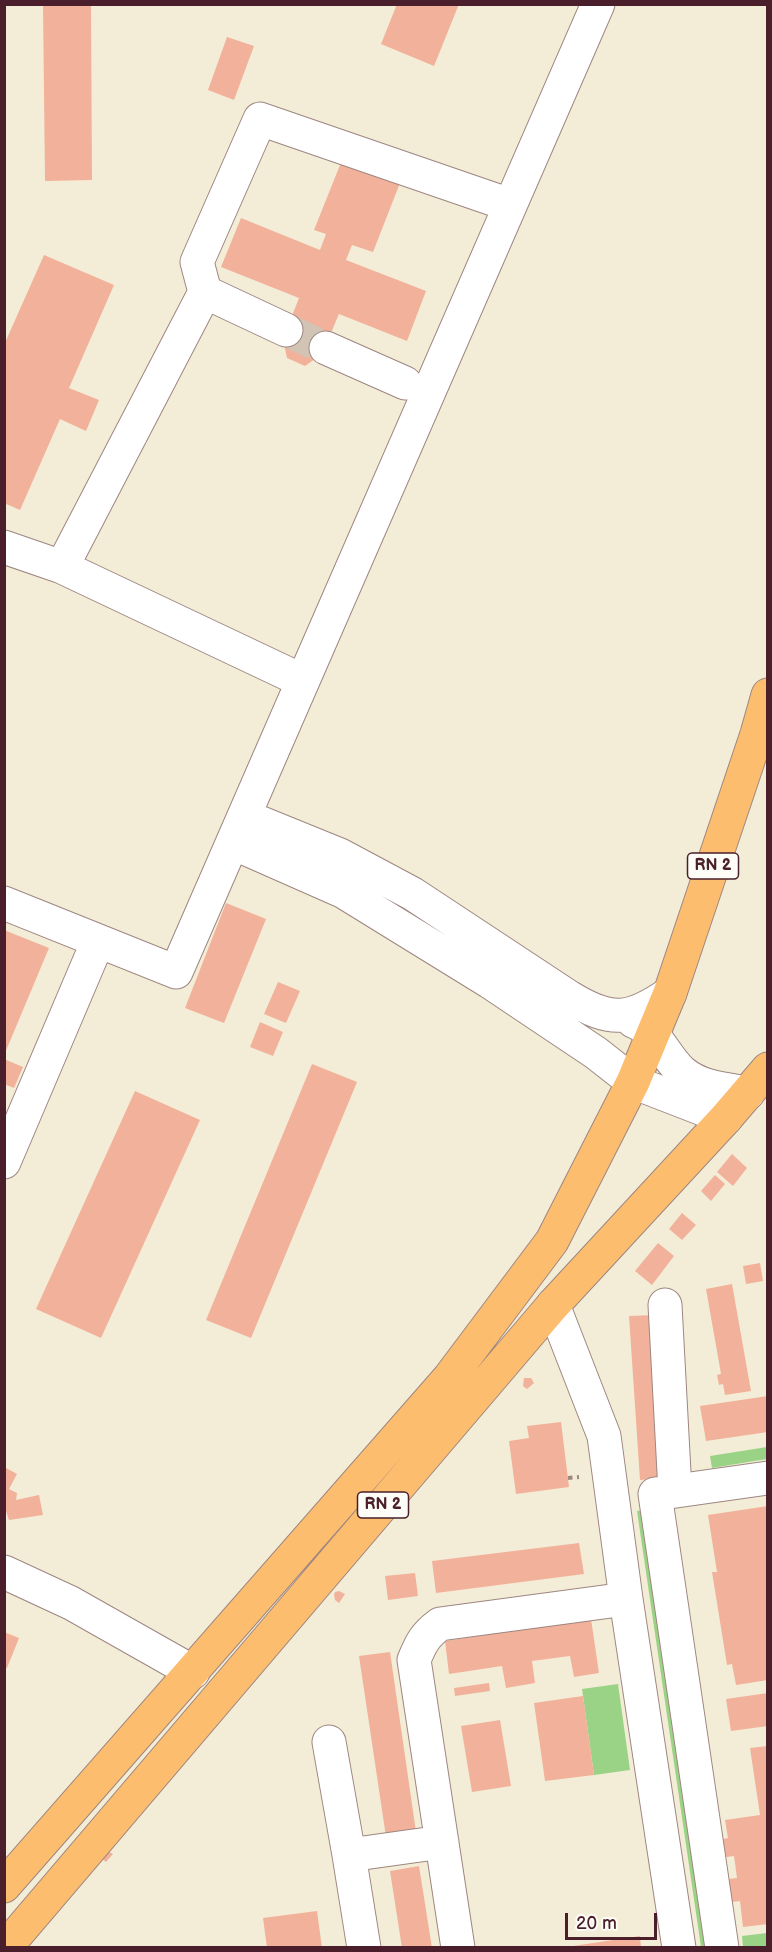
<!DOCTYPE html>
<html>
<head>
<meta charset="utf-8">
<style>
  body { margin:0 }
  #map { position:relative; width:772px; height:1952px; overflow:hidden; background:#f3edd7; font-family:"Balsamiq Sans",sans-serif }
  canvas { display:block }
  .frame { position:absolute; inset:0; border:6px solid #4a1f2b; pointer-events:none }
  .scale { position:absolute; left:565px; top:1913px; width:92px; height:27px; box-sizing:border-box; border:3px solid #4a1f2b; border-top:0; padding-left:8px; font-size:18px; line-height:21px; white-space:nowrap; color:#4a1f2b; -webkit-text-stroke:4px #fdfcf7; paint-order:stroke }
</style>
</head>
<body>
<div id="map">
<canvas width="772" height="1952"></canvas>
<div class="frame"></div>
<div class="scale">20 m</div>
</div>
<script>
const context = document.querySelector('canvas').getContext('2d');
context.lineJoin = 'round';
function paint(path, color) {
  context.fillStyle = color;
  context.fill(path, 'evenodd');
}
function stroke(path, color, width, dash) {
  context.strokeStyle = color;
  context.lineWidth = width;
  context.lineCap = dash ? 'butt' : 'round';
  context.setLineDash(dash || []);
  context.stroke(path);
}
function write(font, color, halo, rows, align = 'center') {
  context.font = font + ' "Balsamiq Sans",sans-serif';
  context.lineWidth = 6;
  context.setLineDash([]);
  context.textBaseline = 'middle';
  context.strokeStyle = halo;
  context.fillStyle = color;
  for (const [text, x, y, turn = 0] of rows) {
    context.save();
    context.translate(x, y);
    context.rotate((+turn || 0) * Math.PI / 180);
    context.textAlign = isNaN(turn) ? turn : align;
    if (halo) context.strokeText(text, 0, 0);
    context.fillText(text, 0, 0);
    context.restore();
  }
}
paint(new Path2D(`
  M767,1447v12l-55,9 -2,-12z
  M646,1509l66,438h-11l-64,-436z
  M618,1684l12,86 -36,5 -12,-86z
  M767,1933v14h-24l-1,-11z`), '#9bd386');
paint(new Path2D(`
  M43,4h48l1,176 -47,1z
  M397,4h62l-25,62 -53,-22z
  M227,37l27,9 -20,54 -26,-10z
  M342,160l58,23 -27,69 -21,-7 -6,15 80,31 -19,50 -68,-27 -17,40 -17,12 -18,-8 -4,-19 16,-41 -78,-31 20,-49 79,32 6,-16 -12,-4z
  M44,255l70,30 -45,103 30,12 -13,31 -26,-12 -40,91 -16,-7v-158z
  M226,903l40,16 -42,104 -39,-15z
  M4,930l45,18 -44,105h-1z
  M278,982l22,9 -14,32 -22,-9z
  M260,1022l23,10 -10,24 -23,-9z
  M4,1059l19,8 -9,21 -10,-4z
  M312,1064l45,18 -106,256 -45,-18z
  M135,1091l65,29 -99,218 -65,-29z
  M732,1154l15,14 -14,18 -16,-14z
  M715,1175l10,9 -14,17 -10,-10z
  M682,1213l14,12 -14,15 -13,-11z
  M658,1243l16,13 -22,29 -17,-14z
  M760,1263l3,18 -17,3 -3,-18z
  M732,1284l19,107 -26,4 -2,-11 -4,1 -2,-10 4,-1 -15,-85z
  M655,1315l10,163 -25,2 -11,-164z
  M524,1378h7l3,5 -7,6 -4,-3z
  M768,1396v36l-62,9 -6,-35z
  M561,1422l8,65 -53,7 -7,-53 20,-3 -2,-12z
  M6,1468l11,6 -8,15 8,4 -1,7 23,-5 4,20 -34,5 -5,-15z
  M768,1506v174l-32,5 -4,-21 -5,1 -15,-93h5l-9,-57z
  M579,1543l5,31 -148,19 -4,-32z
  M415,1573l3,23 -30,4 -3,-24z
  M339,1591l6,3 -6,9 -4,-3 -1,-5 1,-3z
  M591,1619l8,54 -25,4 -4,-21 -38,5 3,22 -29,5 -4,-22 -53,8 -4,-33z
  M4,1632l15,6 -12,30 -3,-1z
  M390,1652l26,180 -30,5 -27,-181z
  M489,1683l1,8 -35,5 -1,-8z
  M768,1693v33l-37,5 -5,-32z
  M583,1696l11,79 -49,6 -11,-78z
  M500,1720l11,66 -39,6 -11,-66z
  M768,1746v178l-25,3 -3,-26 -8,1 -3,-23 8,-1 -3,-22 -8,1 -3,-18 5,-1 -3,-18 35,-5 -10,-67z
  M108,1851l5,3 -7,8 -5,-4z
  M419,1866l13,82h-30l-12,-77z
  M317,1911l5,37h-55l-4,-30z
  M640,1936l1,12h-68v-2z`), '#f2b19a');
stroke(new Path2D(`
  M286,330l40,18`), '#d1c4b5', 33, [33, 16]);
const minor = new Path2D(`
  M205,292l81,38
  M326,348l79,35
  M4,547l58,20 143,-275 -8,-30 63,-143 250,86
  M62,567l241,114
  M244,816l96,39 73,39 156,103c42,26 61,24 101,-4
  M233,843l111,49 146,90 106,71 37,29 93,36
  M4,903l172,69 422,-968
  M633,1021c24,9 31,35 49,51 19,16 42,17 66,21
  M4,1162l94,-221
  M553,1305l51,131 22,163 53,349
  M665,1305l10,186
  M4,1572l67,31 122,69
  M329,1742l20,113 93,-13
  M349,1855l15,93
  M458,1948l-44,-288c7,-17 11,-25 26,-36l186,-25
  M722,1948l-67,-454 113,-16`);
const major = new Path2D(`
  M4,1886l446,-509 102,-136 81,-159 37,-89 87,-259 11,-39
  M5,1948l548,-643 173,-187 42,-49`);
stroke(minor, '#9e8681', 35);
stroke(major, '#9e8681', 35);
stroke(new Path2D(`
  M568,1478l11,-1`), '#9e8681', 4, [4.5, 4.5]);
stroke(minor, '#fff', 33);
stroke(major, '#fcbd6f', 33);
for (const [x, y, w] of [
  [713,866,51],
  [383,1505,51]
]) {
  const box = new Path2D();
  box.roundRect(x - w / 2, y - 13, w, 26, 4.5);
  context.fillStyle = '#fdfcf7';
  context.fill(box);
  stroke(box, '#4a1f2b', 1.5);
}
write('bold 16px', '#4a1f2b', null, [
  ["RN 2",713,866],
  ["RN 2",383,1505]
]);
</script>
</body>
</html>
